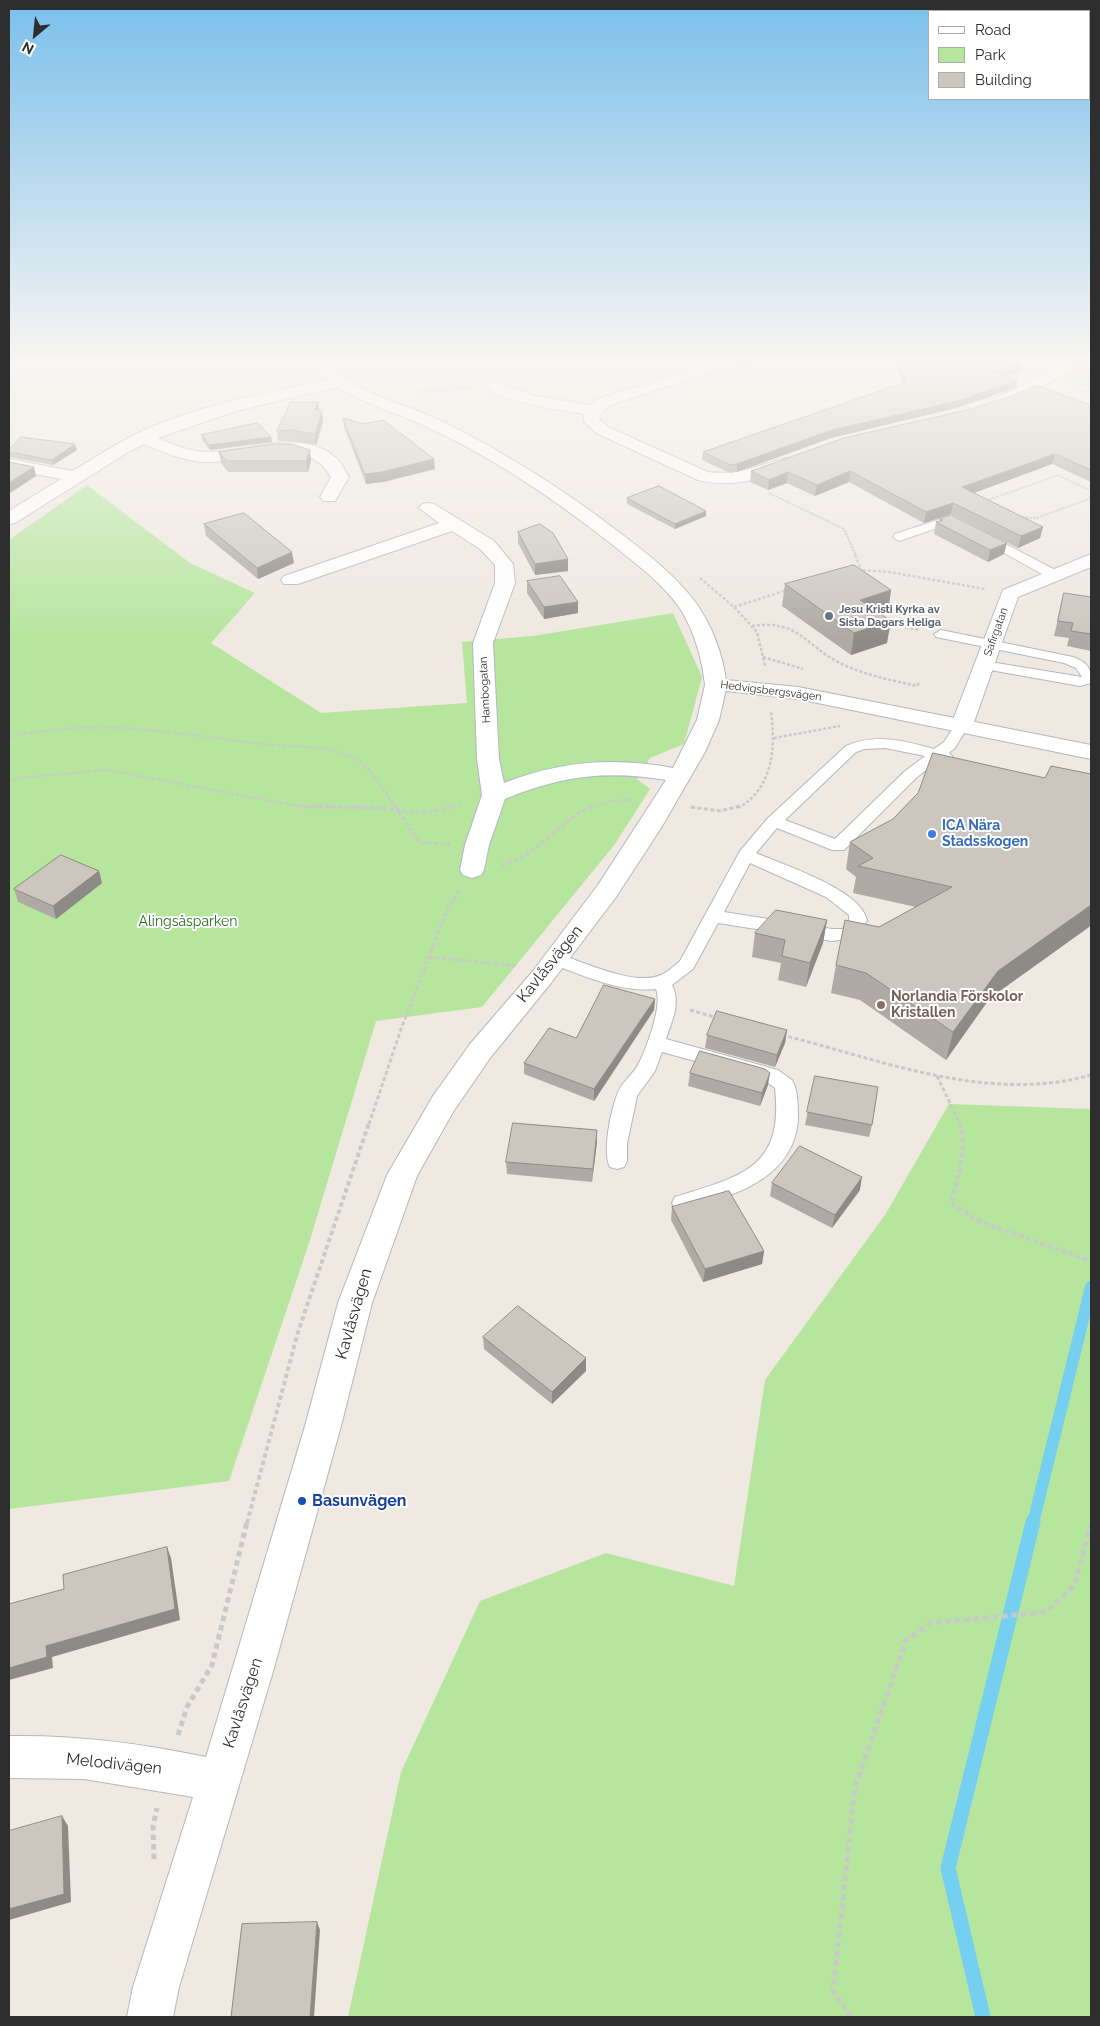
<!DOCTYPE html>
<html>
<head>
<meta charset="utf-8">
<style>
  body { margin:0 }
  #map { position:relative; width:1100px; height:2026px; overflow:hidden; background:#efe9e1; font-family:Raleway,sans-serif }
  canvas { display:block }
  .frame { position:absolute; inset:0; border:10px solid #2e2e2e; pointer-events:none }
  .legend { position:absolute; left:928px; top:10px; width:162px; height:90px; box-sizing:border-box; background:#fff; border:1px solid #ababab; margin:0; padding:6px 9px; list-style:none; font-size:15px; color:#2e2e2e }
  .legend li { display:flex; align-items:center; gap:10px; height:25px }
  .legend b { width:25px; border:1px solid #ababab }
  .north { position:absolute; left:10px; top:10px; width:50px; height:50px; -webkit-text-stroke:4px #fff; paint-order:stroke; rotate:208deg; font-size:14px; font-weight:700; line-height:20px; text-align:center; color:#2e2e2e }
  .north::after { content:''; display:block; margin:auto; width:18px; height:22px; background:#2e2e2e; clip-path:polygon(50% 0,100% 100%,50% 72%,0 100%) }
</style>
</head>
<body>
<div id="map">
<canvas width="1100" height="2026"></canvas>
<div class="frame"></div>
<ul class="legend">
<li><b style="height:6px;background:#fff"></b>Road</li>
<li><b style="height:14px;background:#b6e59e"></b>Park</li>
<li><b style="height:14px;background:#cbc7bf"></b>Building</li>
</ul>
<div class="north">N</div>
</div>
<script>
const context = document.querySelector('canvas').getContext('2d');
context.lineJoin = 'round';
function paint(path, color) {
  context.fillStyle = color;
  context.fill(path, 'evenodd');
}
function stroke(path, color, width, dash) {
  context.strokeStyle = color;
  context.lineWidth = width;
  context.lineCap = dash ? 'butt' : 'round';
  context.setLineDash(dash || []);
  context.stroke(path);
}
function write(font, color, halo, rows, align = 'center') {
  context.font = font + ' Raleway,sans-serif';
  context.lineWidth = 4;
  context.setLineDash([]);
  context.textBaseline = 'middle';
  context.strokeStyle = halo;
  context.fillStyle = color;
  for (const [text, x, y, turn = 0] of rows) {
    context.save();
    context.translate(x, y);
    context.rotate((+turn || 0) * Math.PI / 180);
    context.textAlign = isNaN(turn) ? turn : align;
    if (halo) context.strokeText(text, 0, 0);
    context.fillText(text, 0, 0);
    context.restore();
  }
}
paint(new Path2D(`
  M1091,357v32l-32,-8z
  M87,485l103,78 65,30 -44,50 110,70 146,-10 -5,-61 71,-6 140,-23 29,64 -18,67 -34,14 -13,21 13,10 -35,55 -133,163 -106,14 -67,222 -80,238 -220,28v-969z
  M949,1104l142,5v908h-743l53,-245 79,-171 126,-48 128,33 31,-206 120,-165z`), '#b6e59e');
stroke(new Path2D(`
  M1033,1523l58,-236`), '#75cff0', 12);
stroke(new Path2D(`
  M983,2017l-35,-149 85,-346`), '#75cff0', 15);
const lane = new Path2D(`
  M950,516l14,8 -6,4 -9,-4 -50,17 -6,-4 2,-3z
  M983,532l76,40 1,3 -6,4 -5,-1 -70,-39 -2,-3 2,-3z
  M941,630l132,27c15,6 18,10 18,26l-11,3 -101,-18 -2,-3 2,-3 5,-1 98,16 -6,-9 -12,-5 -128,-26 -2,-3z
  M962,721l7,4 -14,23 -6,5 4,4 -3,3h-11l-23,18 -72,72h-12l-55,-22 -21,25c27,12 107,37 111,68l-13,17 -22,3 -114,-18 -25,46 -21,16c9,19 0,35 -6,54l112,31 14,10c6,10 6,26 6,38 -3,62 -67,78 -115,93l-8,-2 -3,-6 3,-6c66,-21 109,-28 100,-109l-11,-8 -102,-28 -7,19 -18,25 -10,48v17l-3,6 -7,2 -7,-2c-8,-15 1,-57 7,-72 4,-13 17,-21 22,-32 8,-16 24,-59 17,-74 -37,4 -73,-14 -107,-26l-3,-4 3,-4 6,-2c28,8 78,34 106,22 7,-3 13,-9 19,-14l60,-110 28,-33 78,-72c30,-13 58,-5 88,3l10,-7 13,-20zM885,748l40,8 -21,16 -69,67 -50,-19 71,-68 9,-3zM750,863l76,34 23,18v5l-6,9h-11l-108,-17z`);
const street = new Path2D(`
  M740,357h23l-2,3 -55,14 -96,31 -11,10 1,5 8,7 100,45c29,4 51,-7 78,-14l6,1 2,4c-3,6 -11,7 -17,9 -26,10 -51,15 -79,8l-102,-47 -12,-11v-8c-19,-3 -87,-13 -98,-28l8,-5 41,15 54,9 9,-6 98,-31z
  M1072,357h18l-61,38 -27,11 -8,-5 2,-3 22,-10z
  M340,377l5,2 3,3 -3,3 -109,26 -78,27c16,7 33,14 51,14 40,0 93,-25 127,6 5,4 9,13 13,19l-14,24h-12l-3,-4 11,-20c-24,-43 -81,-16 -120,-15 -23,1 -46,-9 -67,-18l-14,7 -115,72 -6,1v-13l52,-32 -52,-10v-10l64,12c21,-13 43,-27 65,-38 58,-28 139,-42 202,-56z
  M428,503l6,1 60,37 19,23 2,19 -22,60 6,116 5,24c56,-22 110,-26 169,-15l24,-48 8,-35 4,-4 7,-2 7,2 4,4 -8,35 -14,32 -44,76 -45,69 -65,86 -61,75 -37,54 -36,64 -45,127 -31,123 -67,242 -95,319 -6,30h-46l6,-30 60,-190 -109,-18 -75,-1v-42c67,-1 131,7 197,21l99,-331 33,-123 49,-128 46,-79 37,-52 63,-73 65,-86 68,-105c-60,-10 -105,-4 -161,19l-16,46 -5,25 -3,5 -9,3 -9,-3 -3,-5 5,-25 17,-50 -5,-36 -4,-116 22,-60v-18l-15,-16 -28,-18 -154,53h-14l-3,-4 3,-4 155,-53 -20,-15 3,-4z
  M1091,554v13l-73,30 -45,128 -3,5 -8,2 -8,-2 -3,-5 52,-135z`);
const secondary = new Path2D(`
  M306,357h14c31,36 78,44 119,63 66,32 127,71 185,116 26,20 52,40 72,67 16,23 26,49 30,77l72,7 293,58v14l-293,-60 -89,-10 -4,-4c-3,-26 -10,-52 -24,-75 -17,-26 -44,-45 -68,-65 -59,-46 -120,-88 -188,-119 -42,-20 -91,-29 -119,-69z`);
stroke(lane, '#b4b7c1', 2);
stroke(street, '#b4b7c1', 2);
stroke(secondary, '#b4b7c1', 2);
stroke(new Path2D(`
  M1070,389l21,4
  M418,392l53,-4
  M769,493l75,36 12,27
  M986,501l72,-26 33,16
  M1019,517l18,1 52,-19 2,-3`), '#c9c9c9', 2, [2.5, 1]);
stroke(new Path2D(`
  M855,555l6,14
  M858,570l31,2 96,17
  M700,578l34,29 23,25 8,34
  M734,607l53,-17
  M886,623l34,7
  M752,626c47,-7 52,19 88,37 24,12 51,17 77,23l2,-3
  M763,657l40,12
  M9,737c92,-20 161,-4 252,7 31,4 70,-1 97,17 16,10 27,31 38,47
  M774,738l66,-12
  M9,781l8,-3 91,-8 195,37 76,1
  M691,807l3,1
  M448,808l14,-4
  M590,808l20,-7 23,-1
  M738,808c35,-19 38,-61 33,-96`), '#c9c9c9', 2.5, [3, 2]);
stroke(new Path2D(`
  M299,806l77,1 23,4 32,1 22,-6
  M395,806l24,36 31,2
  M691,807l29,4 20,-5
  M502,865c36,-9 57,-45 91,-59
  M429,957l86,9
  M690,1010l28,8
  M782,1035c100,25 206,69 309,40
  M937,1076l23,48
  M369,1124l32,-95 47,-121 12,-18`), '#c9c9c9', 3, [4, 2.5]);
stroke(new Path2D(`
  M960,1123c7,27 -2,54 -9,80l28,18 112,40
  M247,1523l51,-191 71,-209`), '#c9c9c9', 4, [4.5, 3]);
stroke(new Path2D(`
  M178,1735l9,-28 25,-42 35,-143
  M154,1859l-1,-33 4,-18
  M851,2017l-18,-26 22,-204 51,-147 25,-17 115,-11 28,-26 17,-61`), '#c9c9c9', 5, [5.5, 4]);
paint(lane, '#fff');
paint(street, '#fff');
paint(secondary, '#fff');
paint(new Path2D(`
  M835,357h31l-20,6z
  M894,357h111l16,15 -16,4 12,4 -1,8 -60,20 -125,30 -94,34 -7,1 -28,-13 1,-8 199,-69z
  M318,402l1,9h3l1,11 -7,23 -24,-4h-14l-1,-10z
  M1091,405v77l-39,-18 -78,29 69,34 -3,11 -22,10 -67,-34 -27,9 -75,-41 -34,14 -28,-13 -19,7 -18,-8 1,-11z
  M343,418l92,51 -52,13 -17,2 -22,-57z
  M202,435l69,2 1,5 -62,8 -8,-10z
  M75,444l2,6 -24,15 -44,-8v-7z
  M219,452l92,9 -3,11h-80l-7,-9z
  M627,498l79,18 -31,13 -48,-25z
  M940,519l64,35 -16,8 -54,-28 2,-12h3z
  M204,524l90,39 -36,16 -52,-43z
  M518,532l50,39 -33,4 -17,-32z
  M527,581l51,21v11l-34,6 -17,-26z
  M785,584l106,6 -3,21 -8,3 7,29 -36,12 -69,-49z
  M1064,593l27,4v54l-24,-5 2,-8 -15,-2z
  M850,842l239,85 -99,71 -44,62 -86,-60 -29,-7 5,-28 43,-38 37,-20 -63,-14 3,-16 -10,-8z
  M99,871l3,12 -46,36 -38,-17 -4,-13z
  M827,920l-4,23 -17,44 -28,-7 3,-17 -29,-6 3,-24z
  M655,999l-1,11 -60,91 -70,-27v-11l52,-25z
  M787,1030l-2,13 -10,24 -70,-19 2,-13z
  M690,1073l78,12 -8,21 -72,-20z
  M815,1076l57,49 -3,12 -64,-12z
  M597,1130v12l-5,40 -85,-8 -1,-12z
  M772,1183l88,7 -28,38 -62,-32z
  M672,1207l92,44 -2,13 -59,18 -32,-62z
  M483,1337l103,21v13l-34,33 -68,-55z`), '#afaba4');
paint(new Path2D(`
  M846,357h20l-20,6z
  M1022,365l-1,7 -29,7 1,-7z
  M1017,380l-1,8 -60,20 -125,30 -94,34v-8l95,-34z
  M318,402l2,10 -5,-2z
  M322,411l1,11 -7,23 -1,-11z
  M271,437l1,5 -62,8 -1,-5z
  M75,444l2,6 -24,15 -1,-5z
  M310,450l1,11 -3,11 -2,-11z
  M1055,454l-3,10 -92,34 2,-11z
  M434,459l1,10 -52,13 -17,2 -1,-10z
  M34,467l2,9 -27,18v-11z
  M850,471l-1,11 -34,14 2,-11z
  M788,472l-1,11 -19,7 1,-10z
  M953,503l-2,11 -27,9 2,-11z
  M706,511v5l-31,13v-5z
  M1043,527l-3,11 -22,10 3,-12z
  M1007,543l-3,11 -16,8 2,-12z
  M292,552l2,11 -36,16 -1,-11z
  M568,559v12l-33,4v-11z
  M891,590l-3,21 -32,10 4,-21z
  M578,602v11l-34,6v-12z
  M891,621l-4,22 -36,12 3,-22z
  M99,871l3,12 -46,36 -3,-13z
  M1091,905v20l-2,2 -99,71 -44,62 7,-28 45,-61z
  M827,920l-4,23 -17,44 4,-24z
  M655,999l-1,11 -60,91v-12z
  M787,1030l-2,13 -10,24 2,-12z
  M770,1073l-2,12 -8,21 2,-13z
  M597,1130v12l-5,40 1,-13z
  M862,1177l-2,13 -28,38 3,-13z
  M764,1251l-2,13 -59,18 2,-13z
  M586,1358v13l-34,33v-12z
  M167,1547l4,11 9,62 -128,37 1,11 -44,12v-12l37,-22z
  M62,1816l6,10 3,76 -62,18v-11z
  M317,1922l3,8 -6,87h-4z`), '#8e8b86');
const building = new Path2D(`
  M897,357h108l17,8 -29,7 24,8 -59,21 -126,29 -95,34 -7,1 -27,-13 203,-70z
  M1036,385l55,20v65l-36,-16 -93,33 81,40 -22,9 -68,-33 -27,9 -76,-41 -33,14 -29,-13 -19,8 -18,-9 93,-33 127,-29 46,-15z
  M291,402h27l-3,8 7,1 -7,23 -25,-4 -13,1z
  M343,418l21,6 19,-4 51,39 -52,13 -17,2z
  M258,423l13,14 -62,8 -7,-10z
  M21,437l54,7 -23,16 -43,-8v-2z
  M275,444h16l19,6 -4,11h-80l-7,-9z
  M9,462l25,5 -25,16z
  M659,486l47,25 -31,13 -48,-26z
  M244,513l48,39 -35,16 -53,-44z
  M951,515l56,28 -17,7 -54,-28 7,-2 -3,-1z
  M540,524l13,9 15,26 -33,5 -17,-32z
  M854,565l37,25 -31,10 31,21 -37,12 -69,-49z
  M560,576l18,26 -34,5 -17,-26z
  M1064,593l27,4v37l-20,-3 2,-8 -15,-2z
  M933,753l112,25 6,-12 40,8v131l-93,66 -45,61 -87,-59 -30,-8 9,-45 34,7 73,-40 -94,-21 15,-8 -23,-16 43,-23 25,-26z
  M61,855l38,16 -46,35 -39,-17z
  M776,910l51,10 -17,43 -28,-7 3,-16 -30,-7z
  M604,985l51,14 -61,90 -70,-26 25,-35 27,10z
  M717,1011l70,19 -10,25 -70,-20z
  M700,1051l65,18 5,4 -8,20 -72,-20z
  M815,1076l63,11 -6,38 -65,-13z
  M513,1123l84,7 -4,39 -87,-7z
  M800,1146l62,31 -27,38 -63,-32z
  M729,1191l35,60 -59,18 -33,-62z
  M518,1306l68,52 -34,34 -69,-55z
  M167,1547l8,62 -129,37 1,11 -38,11v-64l55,-15 -1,-14z
  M62,1816l2,78 -55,15v-78z
  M317,1922l-7,95h-79l11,-93z`);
paint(building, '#cbc7bf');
stroke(building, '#8e8b86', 1);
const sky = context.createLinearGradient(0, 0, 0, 640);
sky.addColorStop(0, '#7abfeb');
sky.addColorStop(0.56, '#f8f5f2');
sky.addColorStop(1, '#f8f5f200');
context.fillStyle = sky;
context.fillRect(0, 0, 1100, 640);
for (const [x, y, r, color] of [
  [829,616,5,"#6b7280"],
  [932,834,5,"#3f7fe0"],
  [881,1005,5,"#8d6e63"],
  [302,1501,5,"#1a4fb4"]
]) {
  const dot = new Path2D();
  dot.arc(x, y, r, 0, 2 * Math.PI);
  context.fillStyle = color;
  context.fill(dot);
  stroke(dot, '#fff', 2);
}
write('bold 11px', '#5b616d', '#fff', [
  ["Jesu Kristi Kyrka av",839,610],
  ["Sista Dagars Heliga",839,623]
], 'left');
write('11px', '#2e2e2e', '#fff', [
  ["Safirgatan",996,632,-70],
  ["Hambogatan",485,690,-93],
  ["Hedvigsbergsvägen",771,691,7]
]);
write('bold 14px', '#366cbe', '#fff', [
  ["ICA Nära",942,826],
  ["Stadsskogen",942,842]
], 'left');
write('14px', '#2c6e1b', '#fff', [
  ["Alingsåsparken",188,922]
]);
write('bold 14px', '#785e54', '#fff', [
  ["Norlandia Förskolor",891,997],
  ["Kristallen",891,1013]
], 'left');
write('16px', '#2e2e2e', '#fff', [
  ["Kavlåsvägen",550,964,-51],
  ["Kavlåsvägen",354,1314,-74],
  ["Kavlåsvägen",243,1703,-72],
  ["Melodivägen",114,1764,6]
]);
write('bold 16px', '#164399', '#fff', [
  ["Basunvägen",312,1501]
], 'left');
</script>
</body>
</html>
